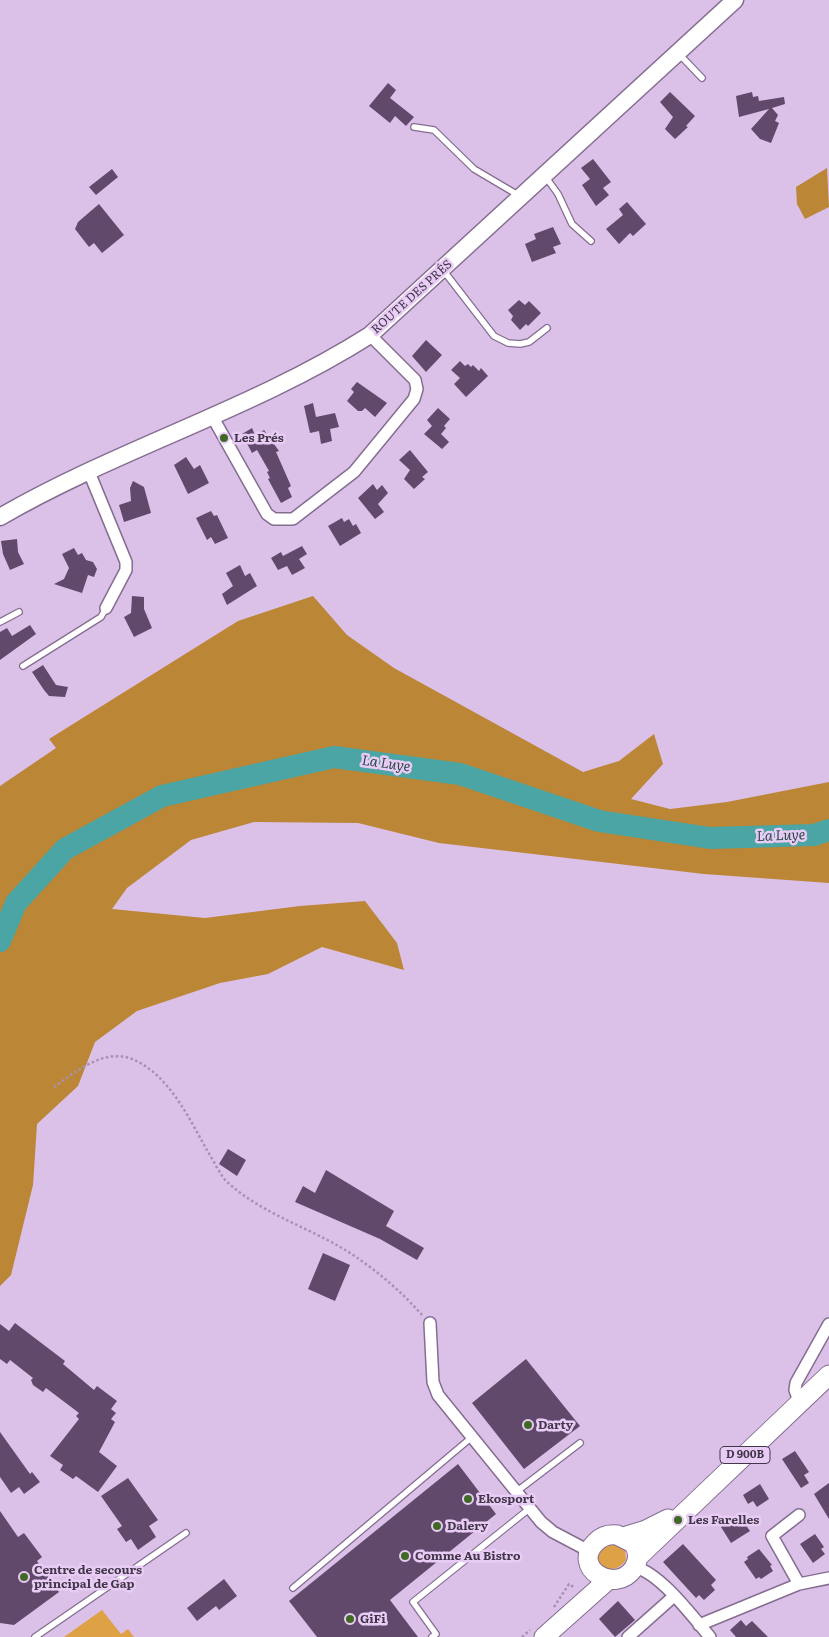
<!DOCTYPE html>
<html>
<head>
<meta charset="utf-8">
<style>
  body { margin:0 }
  canvas { display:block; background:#dbc0e8 }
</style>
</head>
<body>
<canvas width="829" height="1637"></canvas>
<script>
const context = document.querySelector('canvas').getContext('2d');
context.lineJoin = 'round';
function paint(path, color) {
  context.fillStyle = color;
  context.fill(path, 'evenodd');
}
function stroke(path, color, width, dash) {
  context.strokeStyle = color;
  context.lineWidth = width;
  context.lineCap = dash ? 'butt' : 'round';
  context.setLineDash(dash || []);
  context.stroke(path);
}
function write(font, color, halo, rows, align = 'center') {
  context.font = font + ' Literata,serif';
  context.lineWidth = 5;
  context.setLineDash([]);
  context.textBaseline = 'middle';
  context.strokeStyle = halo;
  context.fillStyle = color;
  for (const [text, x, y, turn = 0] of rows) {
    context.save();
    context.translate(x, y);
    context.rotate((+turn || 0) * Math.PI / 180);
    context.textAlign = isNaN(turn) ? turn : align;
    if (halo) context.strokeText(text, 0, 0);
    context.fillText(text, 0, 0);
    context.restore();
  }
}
paint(new Path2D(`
  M612,1544l13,5 1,11c-7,10 -15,10 -26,9l-5,-13 2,-4z
  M102,1610l19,24 7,-5 6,8h-70z`), '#dea146');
paint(new Path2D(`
  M827,168l2,39 -24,12 -8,-15 -1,-17z
  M313,596l34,39 47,33 189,104 36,-11 35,-27 9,30 -32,35 39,10 57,-7 102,-20v101l-125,-9 -265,-31 -81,-20 -104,-1 -63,18 -64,48 -15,21 93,9 95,-12 65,-5 32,42 7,27 -82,-23 -54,27 -48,9 -83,28 -42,31 -17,44 -41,38 -4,61 -22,90 -11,11v-500l56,-38 -7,-9 189,-118z`), '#bb8636');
stroke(new Path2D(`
  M0,941l16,-38 49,-54 97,-53 172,-39 126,17 139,47 111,17 104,-3 15,-5`), '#4aa5a4', 22);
paint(new Path2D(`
  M388,83l8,7 -6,8 24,19 -8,9 -11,-10 -5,7 -21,-17z
  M670,92l25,24 -9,10 2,1 -13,12 -10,-10 8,-12 -13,-15z
  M752,92l1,5 5,-1 1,5 25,-4 1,7 -13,4 6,7 -3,6 4,2 -8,20 -11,-4 -9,-10 18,-20 -30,8 -3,-21z
  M593,159l18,23 -8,6 6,7 -13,11 -14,-21 8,-6 -9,-11z
  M112,169l6,8 -22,18 -7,-8z
  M627,202l19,22 -13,12 -3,-3 -11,11 -13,-15 17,-14 -4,-6z
  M99,204l25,31 -22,18 -8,-10 -5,4 -14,-18 3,-7z
  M553,227l8,17 -8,3 3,6 -24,9 -7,-18 11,-5 -2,-5z
  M519,300l6,5 4,-4 12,12 -13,13 -2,-2 -6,6 -9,-10 2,-4 -5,-6z
  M426,340l16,15 -16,17 -14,-16z
  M460,361l5,5 3,-2 3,3 2,-2 6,6 2,-3 7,8 -22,21 -12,-13 6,-6 -9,-8z
  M357,382l30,21 -12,14 -10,-9 -3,3h-4l-11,-10 7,-9 -3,-3z
  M313,403l3,14 19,-4 4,14 -9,2 2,12 -11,3 -2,-13 -9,2 -6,-27z
  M438,408l12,11 -6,7 2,2 -5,6 8,8 -7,7 -18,-15 8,-8 -5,-6z
  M252,428l3,7 9,-5 15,21 -3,1 15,34 -3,2 4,9 -11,6 -13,-24 2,-1 -3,-6 2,-1 -12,-21 -5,3 -10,-19z
  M410,450l18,22 -6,5 3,2 -11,10 -10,-10 6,-9 -11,-10z
  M186,457l8,12 6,-4 9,18 -21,11 -14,-29z
  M133,481l11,6 7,26 -27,9 -5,-17 12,-4 -1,-13z
  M373,484l4,6 5,-5 6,8 -10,11 6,8 -9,7 -17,-21z
  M211,511l3,5 3,-1 11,23 -13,6 -4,-7 -4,3 -11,-22z
  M342,518l2,4 5,-3 4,7 3,-2 5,9 -21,13 -12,-20z
  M17,539l1,13 6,12 -14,6 -7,-16 -2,-13z
  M302,546l5,8 -8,5 6,9 -13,7 -5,-9 -9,4 -7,-12 10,-6 2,4z
  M74,548l4,7 4,-2 4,7 7,2 4,7 -3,8 -6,-2 -6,18 -28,-9 10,-5 5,-11 -7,-14z
  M240,565l5,11 5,-3 7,13 -30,19 -5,-11 11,-8 -7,-13z
  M132,596l12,1v12l8,19 -18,9 -10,-20 7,-4z
  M30,625l6,9 -36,26v-28l7,-4 5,8z
  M43,665l13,20 12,2 -3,10 -16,-1 -5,-6 -12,-18z
  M228,1149l18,11 -9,16 -18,-12z
  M326,1170l68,41 -8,15 38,22 -7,12 -37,-21 -85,-37 8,-16 12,7z
  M323,1253l27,12 -15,36 -27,-12z
  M15,1323l50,38 -2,3 31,26 3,-4 20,15 -6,8 5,4 -5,6 4,3 -16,30 18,14 -19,26 -22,-16 -3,3 -13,-9 3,-5 -13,-9 29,-37 -3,-3 3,-3 -33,-25 -3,4 -10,-7 -2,-5 2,-2 -23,-18 -3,4 -7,-5v-35l9,7z
  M526,1359l54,67 -56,43 -52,-66z
  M0,1432l30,42 2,-2 8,10 -16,12 -5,-7 -8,6 -11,-16z
  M795,1451l14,21 -5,3 5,8 -8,5 -19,-29z
  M458,1464l38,50 -106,86 28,37h-101l-28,-36z
  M128,1478l30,42 -9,6 7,11 -18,13 -7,-11 -5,3 -9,-13 5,-3 -21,-30z
  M829,1483v36l-15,-25z
  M760,1484l9,15 -12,8 -4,-6 -5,3 -5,-9z
  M0,1511l18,26 6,-4 18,24 -5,4 22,31 -45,33 -14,-2z
  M739,1515l11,16 -19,12 -10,-16z
  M815,1534l9,13 -3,2 4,5 -12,9 -13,-19z
  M683,1544l33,36 -5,5 4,5 -11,10 -5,-5 -3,3 -33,-36z
  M759,1549l13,16 -2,1 3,5 -12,8 -2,-2 -3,2 -12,-17 4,-3 -1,-2z
  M224,1579l13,17 -18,14 -3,-4 -19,15 -10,-13z
  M618,1601l17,19 -20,17 -16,-18z
  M741,1620l5,6 6,-5 16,16h-32l-6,-7z`), '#61496c');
const lane = new Path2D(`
  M679,54l23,24
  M414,127l20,3 40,39 44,26
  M545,176l13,18 14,30 19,17
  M443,270l51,66 14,7 12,1 9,-2 18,-14
  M0,622l19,-10
  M23,666l78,-49 5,-9
  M516,1492l64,-49
  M293,1588l179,-151
  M35,1637l151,-104
  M432,1637l4,-3 -23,-32 116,-93`);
const street = new Path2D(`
  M212,416l55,98 7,5h19l61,-47 60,-73 3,-10 -2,-9 -45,-45
  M89,472l37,90v8l-20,38
  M430,1323l3,59 5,13 103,127 12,10 36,19
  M800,1404l-5,-14 1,-7 33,-59
  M635,1567c26,7 57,49 75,70
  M799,1584l-27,-48 27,-21
  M699,1625l100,-41 30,-6
  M628,1637l45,-40`);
const secondary = new Path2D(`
  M0,517c119,-69 254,-108 370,-182l365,-335`);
const primary = new Path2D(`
  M617,1535l16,8c6,8 6,17 1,25 -19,28 -64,-1 -38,-26 6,-6 13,-8 21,-7z
  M623,1537l23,-7 22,-11
  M638,1557l191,-182
  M544,1637l64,-57`);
stroke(lane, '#856d91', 8);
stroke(street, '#856d91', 14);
stroke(secondary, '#856d91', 19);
stroke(primary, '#856d91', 21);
stroke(new Path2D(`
  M54,1087c23,-16 50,-39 78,-28 37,15 58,61 76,93 6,9 11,21 18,29 34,32 82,46 121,70 28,18 53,39 75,64
  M554,1607l15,-23 6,4
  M522,1637l8,-7`), '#a791b1', 2.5, [2.5, 2.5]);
stroke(lane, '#fff', 5.5);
stroke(street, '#fff', 11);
stroke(secondary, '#fff', 16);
stroke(primary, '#fff', 19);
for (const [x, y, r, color] of [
  [224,438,5,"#406925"],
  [528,1425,5,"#406925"],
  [468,1499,5,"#406925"],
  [678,1520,5,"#406925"],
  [437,1526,5,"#406925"],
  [405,1556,5,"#406925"],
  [24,1577,5,"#406925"],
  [350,1619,5,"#406925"]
]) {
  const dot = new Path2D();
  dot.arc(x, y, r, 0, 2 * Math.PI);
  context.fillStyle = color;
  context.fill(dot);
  stroke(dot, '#e8ccf5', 2);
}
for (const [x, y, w] of [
  [745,1455,50]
]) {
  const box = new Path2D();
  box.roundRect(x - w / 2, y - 8.5, w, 17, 4);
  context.fillStyle = '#e8ccf5';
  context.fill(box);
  stroke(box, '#423748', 1);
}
write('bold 11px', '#423748', null, [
  ["D 900B",745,1455]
]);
write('12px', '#423748', '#e8ccf5', [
  ["ROUTE DES PRÉS",412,297,-42]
]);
write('bold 12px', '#423748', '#e8ccf5', [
  ["Les Prés",234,438],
  ["Darty",538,1425],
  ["Ekosport",478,1499],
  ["Les Farelles",688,1520],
  ["Dalery",447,1526],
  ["Comme Au Bistro",415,1556],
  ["Centre de secours",34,1570],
  ["principal de Gap",34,1584],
  ["GiFi",360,1619]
], 'left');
write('italic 14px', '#2c4948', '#e8ccf5', [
  ["La Luye",386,764,8],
  ["La Luye",781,836,-2]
]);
</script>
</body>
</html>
